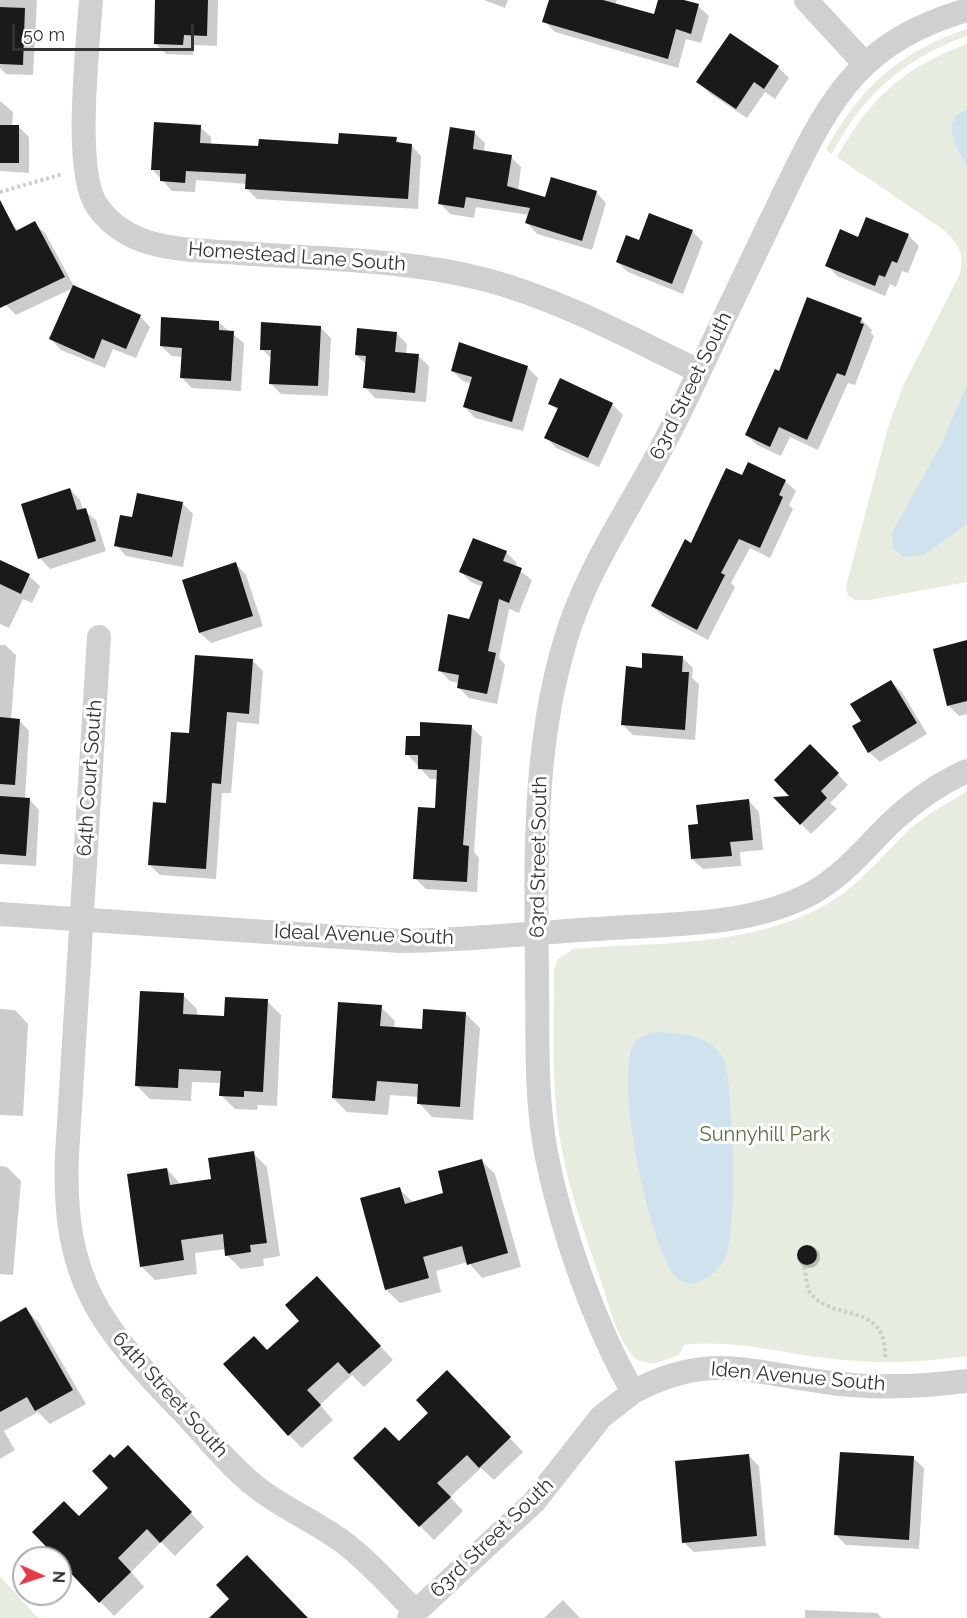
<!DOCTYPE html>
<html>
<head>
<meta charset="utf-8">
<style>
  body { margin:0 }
  #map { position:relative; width:967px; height:1618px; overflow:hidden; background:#fff; font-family:Raleway,sans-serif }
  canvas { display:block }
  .north { position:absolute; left:12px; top:1546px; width:60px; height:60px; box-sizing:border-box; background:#fff; border:2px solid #adadad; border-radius:50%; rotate:93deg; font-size:16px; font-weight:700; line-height:24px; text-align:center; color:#333 }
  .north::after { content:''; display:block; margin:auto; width:21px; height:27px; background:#e63946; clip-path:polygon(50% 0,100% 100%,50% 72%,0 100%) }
  .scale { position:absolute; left:12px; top:24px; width:182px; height:27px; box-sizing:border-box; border:3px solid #333; border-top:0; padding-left:8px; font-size:18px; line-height:21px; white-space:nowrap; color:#333; -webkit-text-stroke:4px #fff; paint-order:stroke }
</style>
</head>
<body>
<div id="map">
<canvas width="967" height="1618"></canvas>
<div class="north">N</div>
<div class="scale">50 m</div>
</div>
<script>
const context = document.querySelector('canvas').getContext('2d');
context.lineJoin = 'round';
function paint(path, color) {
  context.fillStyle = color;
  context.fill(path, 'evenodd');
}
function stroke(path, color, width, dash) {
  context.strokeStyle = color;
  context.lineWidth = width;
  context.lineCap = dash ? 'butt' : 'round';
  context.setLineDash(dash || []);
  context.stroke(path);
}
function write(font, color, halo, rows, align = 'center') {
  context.font = font + ' Raleway,sans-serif';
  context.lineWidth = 6;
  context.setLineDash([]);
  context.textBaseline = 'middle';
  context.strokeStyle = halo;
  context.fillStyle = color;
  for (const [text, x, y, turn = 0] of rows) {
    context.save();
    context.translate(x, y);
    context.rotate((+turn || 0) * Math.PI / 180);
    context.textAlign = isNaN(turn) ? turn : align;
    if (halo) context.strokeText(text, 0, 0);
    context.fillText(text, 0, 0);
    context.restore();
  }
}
paint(new Path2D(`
  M967,29v7c-62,22 -105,59 -135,118l-6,-4c33,-62 74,-99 141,-121z
  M967,44v538l-98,18h-14l-7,-4 -2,-10 43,-162 15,-40 55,-108c7,-21 0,-31 -15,-46l-107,-73c33,-59 67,-90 130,-113z
  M967,791v565c-47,7 -95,8 -142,2 -48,-6 -92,-19 -141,-13l-5,10 -26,9 -16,-4c-19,-18 -28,-54 -36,-79 -15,-44 -32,-89 -40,-136 -10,-56 -7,-116 -7,-173l3,-12 16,-11c90,-8 195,0 272,-57 24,-19 43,-42 65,-63 17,-15 38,-26 57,-38z
  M0,1576l38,42h-38z`), '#e6ecdf');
paint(new Path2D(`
  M967,109v58l-12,-23 -4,-18 5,-10z
  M967,385v139l-43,31 -20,2 -11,-9 -1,-15 50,-90z
  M657,1032c29,1 64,5 70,39 5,42 11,143 0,181 -4,14 -14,24 -27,29 -9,4 -18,3 -25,-5 -25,-28 -62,-199 -41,-232 5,-8 14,-11 23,-12z`), '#cfe2ee');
paint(new Path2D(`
  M0,0h37l-4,75 -27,-1 -6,-6z
  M157,0h61l-1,46 -23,-1 -1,10 -27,-1 -11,-11z
  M484,0h24l-3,8z
  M551,0h66l-2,5 40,11 4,-16h19l20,6 11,10 -8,27 -15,-4 -8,29 -123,-36 -11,-11z
  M730,35l48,32 11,11 -14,21 -10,-7 -18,26 -38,-25 -11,-11z
  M0,101l13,11 -1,15h7l10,10v36l-29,-2z
  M200,127l11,10v8l49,3 79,-3 57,-6 5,5 10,1 10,11 -3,53 -161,-10 -11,-11v-4l-50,-4 -1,12 -23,-1 -20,-22z
  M475,133l10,10 -1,9 27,5 10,10 -3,24 28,8 50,-7 10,11 -14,47 -55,-16 -10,-11 2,-8 -53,-8 -2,11 -24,-4 -10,-11z
  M10,222l9,9 15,-8 11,10 30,55 65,28 10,11 -14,31 -23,-9 -8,19 -44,-18 -10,-11 22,-51 -57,27 -10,-10 -6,-11v-66z
  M692,231l11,11 -20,52 -55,-22 -11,-10 22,-20z
  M908,235l11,11 -11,27 -6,-2 -6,16 -6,-3 -5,12 -48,-20 -10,-11 31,-26z
  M861,319l11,11 -1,3 3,3 -19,49 -7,-2 -30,67 -28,-13 -9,19 -24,-11 -10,-10 32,-62z
  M219,323l25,20 -3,48 -49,-3 -11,-11 2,-20 -11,-1 -11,-10z
  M320,327l11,11 -3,58 -47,-2 -11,-11 2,-24 -10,-10z
  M397,334l10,10 -1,11 12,1 11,10 -3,36 -51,-4 -10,-11 2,-22 -11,-10z
  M460,344l67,23 11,11 -15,53 -48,-13 -10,-11 7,-23 -9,-3 -11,-10z
  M550,403l62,1 11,11 -24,52 -43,-19 -10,-11 12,-26z
  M743,477l42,4 11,10 -7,14 4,4 -23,49 -20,-10 -19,35 4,4 -27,53 -45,-24 -11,-10 40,-61z
  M70,489l10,11 3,10 13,10 10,31 -56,18 -10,-11z
  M183,504l10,10 -10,53 -57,-11 -10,-11 18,-26z
  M506,552l11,11 -2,4 17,13 -13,33 -10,-4 -10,49 6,7 -8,39 -28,-6 -11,-11 1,-4 -9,-2 -11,-11 31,-49 13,-34 -12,-5 -10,-10z
  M0,561l29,15 11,10 -8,17 -9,-4 -14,29 -9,-4z
  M236,564l10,11 17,51 -52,17 -11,-10 -16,-52z
  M967,642v72l-8,2 -10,-10z
  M0,645h5l11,10 -5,65h8l10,11 -4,68h4l10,11 -3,56 -36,-2z
  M682,657l11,11 -1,10 7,6 -4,56 -62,-5 -10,-10 20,-56z
  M252,660l11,11 -4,53 -22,-2 -6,71h-9l-6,86 -56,-4 -11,-11 42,-130z
  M891,682l11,10 25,42 -47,28 -11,-10 -6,-30z
  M471,727l11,10 -8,115 5,6 -2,34 -51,-3 -11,-11 21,-69 2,-30h-8l-23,-25 14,-16z
  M810,746l38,39 -18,18 7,6 -26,25 -35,-36 16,-1z
  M749,801l10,11 4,38 -23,2 1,14 -38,3 -11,-10 8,-34z
  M183,995l14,14v8l29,1 41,-17 14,14 -4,91 -19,-1 -1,5 -22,-1 -14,-14v-12l-29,-1 -1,19 -41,-2 -14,-14z
  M381,1007l14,14 -1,8 29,2 43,-17 14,14 -7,92 -41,-3 -13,-14v-6l-29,-2 -2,20 -41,-3 -14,-14z
  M0,1009l15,1 13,14 -5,92 -23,-1z
  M253,1153l14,14 13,89 -17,3 1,7 -23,3 -14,-14 -1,-6 -31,4 2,21 -42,6 -14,-14 26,-97 14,16 32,-4z
  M481,1160l14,14 26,93 -39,11 -14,-16 -32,9 5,21 -41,11 -14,-13 13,-101 15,14 31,-9z
  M0,1166l7,1 14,14 -8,94 -13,-1z
  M798 1257a11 11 0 1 1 22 0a11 11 0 1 1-22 0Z
  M317,1278l76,82 -29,27 -12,-12 -32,30 13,15 -31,28 -13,-13 -21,-84 33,-30z
  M26,1309l13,14 47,81 -36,20 -12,-12 -34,19 11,19 -15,9v-135z
  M460,1386l63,66 -29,28 -13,-12 -31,29 13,14 -29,29 -14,-14 -21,-83z
  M749,1456l10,10 7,80 -72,6 -11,-10z
  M913,1458l11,10 -5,81 -73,-4 -10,-10z
  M114,1461h28l62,66 -29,29 -14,-14 -30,30 13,15 -30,29 -55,-58 20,-40 31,-30z
  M563,1600l17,18h-36z
  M805,1610l72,3 5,5h-77z`), '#0003');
paint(new Path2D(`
  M155,0h53l-1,36 -23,-1 -1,10 -29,-1z
  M549,0h54l51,14 4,-14h26l15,4 -8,30 -15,-5 -8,30 -126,-37z
  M0,7l25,1 -2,57 -23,-1z
  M730,33l49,33 -15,23 -10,-7 -18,27 -40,-27z
  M154,122l47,3 -1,18 58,3 1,-7 79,5 1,-11 58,4 -1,5 16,2 -4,55 -163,-10 1,-15 -60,-3 -1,12 -25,-2v-11h-9z
  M0,125h19v38h-19z
  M450,127l25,4 -2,18 39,6 -5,31 38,11 6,-20 46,14 -15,50 -57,-18 5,-15 -64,-11 -2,11 -26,-4z
  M0,200l16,31 19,-10 30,56 -65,31z
  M649,213l44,17 -21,54 -56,-22 10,-27 13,5z
  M866,217l43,17 -12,29 -5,-2 -7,16 -6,-2 -4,11 -50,-20 15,-37 18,8z
  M73,285l68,30 -15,34 -24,-10 -8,20 -45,-20z
  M807,297l55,21 -2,5 4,1 -19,52 -8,-3 -30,67 -28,-13 -9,20 -25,-12 30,-66 4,2z
  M161,317l58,4v9l15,1 -3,50 -51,-3 2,-30 -22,-2z
  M261,322l60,4 -3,60 -49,-2 2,-34h-11z
  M357,328l40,4 -2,20 24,2 -4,39 -52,-5 3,-32 -11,-1z
  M459,342l69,24 -16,56 -49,-15 9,-30 -21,-6z
  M560,378l53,25 -25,55 -44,-20 14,-30 -10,-4z
  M748,462l38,18 -7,15 4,2 -23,51 -21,-9 -18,34 4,2 -28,55 -46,-24 34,-67 6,4 35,-75 16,7z
  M70,488l7,22 9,-2 10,33 -58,18 -17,-55z
  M137,493l46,9 -11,55 -58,-11 6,-31 12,2z
  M473,538l34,13 -4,10 19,7 -13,35 -10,-4 -11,52 8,2 -9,41 -30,-6 2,-13 -21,-4 10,-57 21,5 14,-37 -24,-10z
  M0,560l30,14 -9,20 -21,-10z
  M236,562l17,54 -54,17 -17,-53z
  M967,640v61l-20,5 -14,-57z
  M642,653l41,3 -1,16h7l-4,58 -64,-5 5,-59 16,2z
  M195,655l58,4 -4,55 -22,-2 -6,72 -9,-1 -6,86 -58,-4 5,-63 13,1 5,-71 18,1z
  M891,680l26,43 -49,30 -16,-27 9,-5 -11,-17z
  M0,717l20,2 -5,66 -15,-1z
  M420,722l52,3 -9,120 6,1 -2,36 -54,-3 5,-72 17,1 2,-38 -19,-1v-14h-13l1,-19h14z
  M810,744l29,29 -18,18 6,7 -27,27 -27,-28 16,-1 -15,-16z
  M0,796l30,2 -4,58 -26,-2z
  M749,799l4,41 -23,2 2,14 -41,3 -3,-34 10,-1 -2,-19z
  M140,991l44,2 -1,21 41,2 1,-19 43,2 -5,93 -19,-1v6l-25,-1 2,-25 -42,-2 -1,19 -43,-2z
  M338,1002l44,3 -2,21 42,3 1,-20 43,3 -6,95 -43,-3 1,-20 -41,-3 -2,20 -43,-3z
  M254,1151l13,92 -17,2 1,7 -26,4 -2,-22 -42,6 3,20 -44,7 -13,-93 40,-6 3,17 41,-6 -3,-21z
  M482,1159l26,94 -41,12 -5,-19 -39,11 6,21 -44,12 -25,-92 40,-11 5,17 38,-11 -5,-22z
  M797 1255a10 10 0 1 1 20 0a10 10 0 1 1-20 0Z
  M317,1276l64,70 -32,28 -11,-12 -31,28 14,15 -33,31 -65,-72 31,-28 13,14 32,-29 -14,-16z
  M26,1307l47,83 -38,21 -8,-14 -27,15v-90z
  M447,1370l64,67 -32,31 -12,-13 -30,28 14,14 -32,30 -66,-69 32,-31 14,14 29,-28 -12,-13z
  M128,1445l64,67 -32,31 -13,-14 -29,29 13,14 -32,31 -39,-41v-4h-3l-25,-26 32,-31 15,15 29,-28 -16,-17 18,-17 4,4z
  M840,1452l74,4 -5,84 -75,-5z
  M749,1454l8,82 -75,7 -7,-82z
  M247,1555l61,63h-99l20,-19 -13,-14z`), '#1a1a1a');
stroke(new Path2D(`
  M0,192l63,-18
  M804,1267c3,9 1,19 7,27 23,28 77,7 74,65`), '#cdcdcd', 4, [3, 3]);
stroke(new Path2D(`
  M91,0c-3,46 -18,172 6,206 33,47 91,43 141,47 83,6 168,6 249,27 74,20 143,58 212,91
  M806,0l59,64
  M99,637l-32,518c-5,127 34,172 118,259 22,24 44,51 70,72 27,22 60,35 88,56 27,20 49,46 72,69
  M0,914l401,27c65,-1 130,-8 195,-12 73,-6 153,-1 218,-37 33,-19 54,-48 81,-73 22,-20 45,-36 72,-48
  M633,1392c76,-40 114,-20 192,-10 47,7 95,5 142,-1
  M409,1618l125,-116 67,-85 32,-25c-39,-68 -72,-163 -87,-239 -11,-58 -8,-119 -9,-178 -1,-119 -5,-238 34,-352 20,-57 52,-105 81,-158 28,-49 51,-102 75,-153 20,-42 40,-83 60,-125 45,-93 75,-146 180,-177`), '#d0d0d0', 24);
write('20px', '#333', '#fff', [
  ["Homestead Lane South",297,257,4],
  ["63rd Street South",691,386,-64],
  ["64th Court South",90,778,-86],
  ["63rd Street South",539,857,-89],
  ["Ideal Avenue South",364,935,2],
  ["Iden Avenue South",798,1377,5],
  ["64th Street South",170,1395,48],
  ["63rd Street South",492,1538,-44]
]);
write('20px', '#56703f', '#fff', [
  ["Sunnyhill Park",765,1135]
]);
</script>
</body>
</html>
